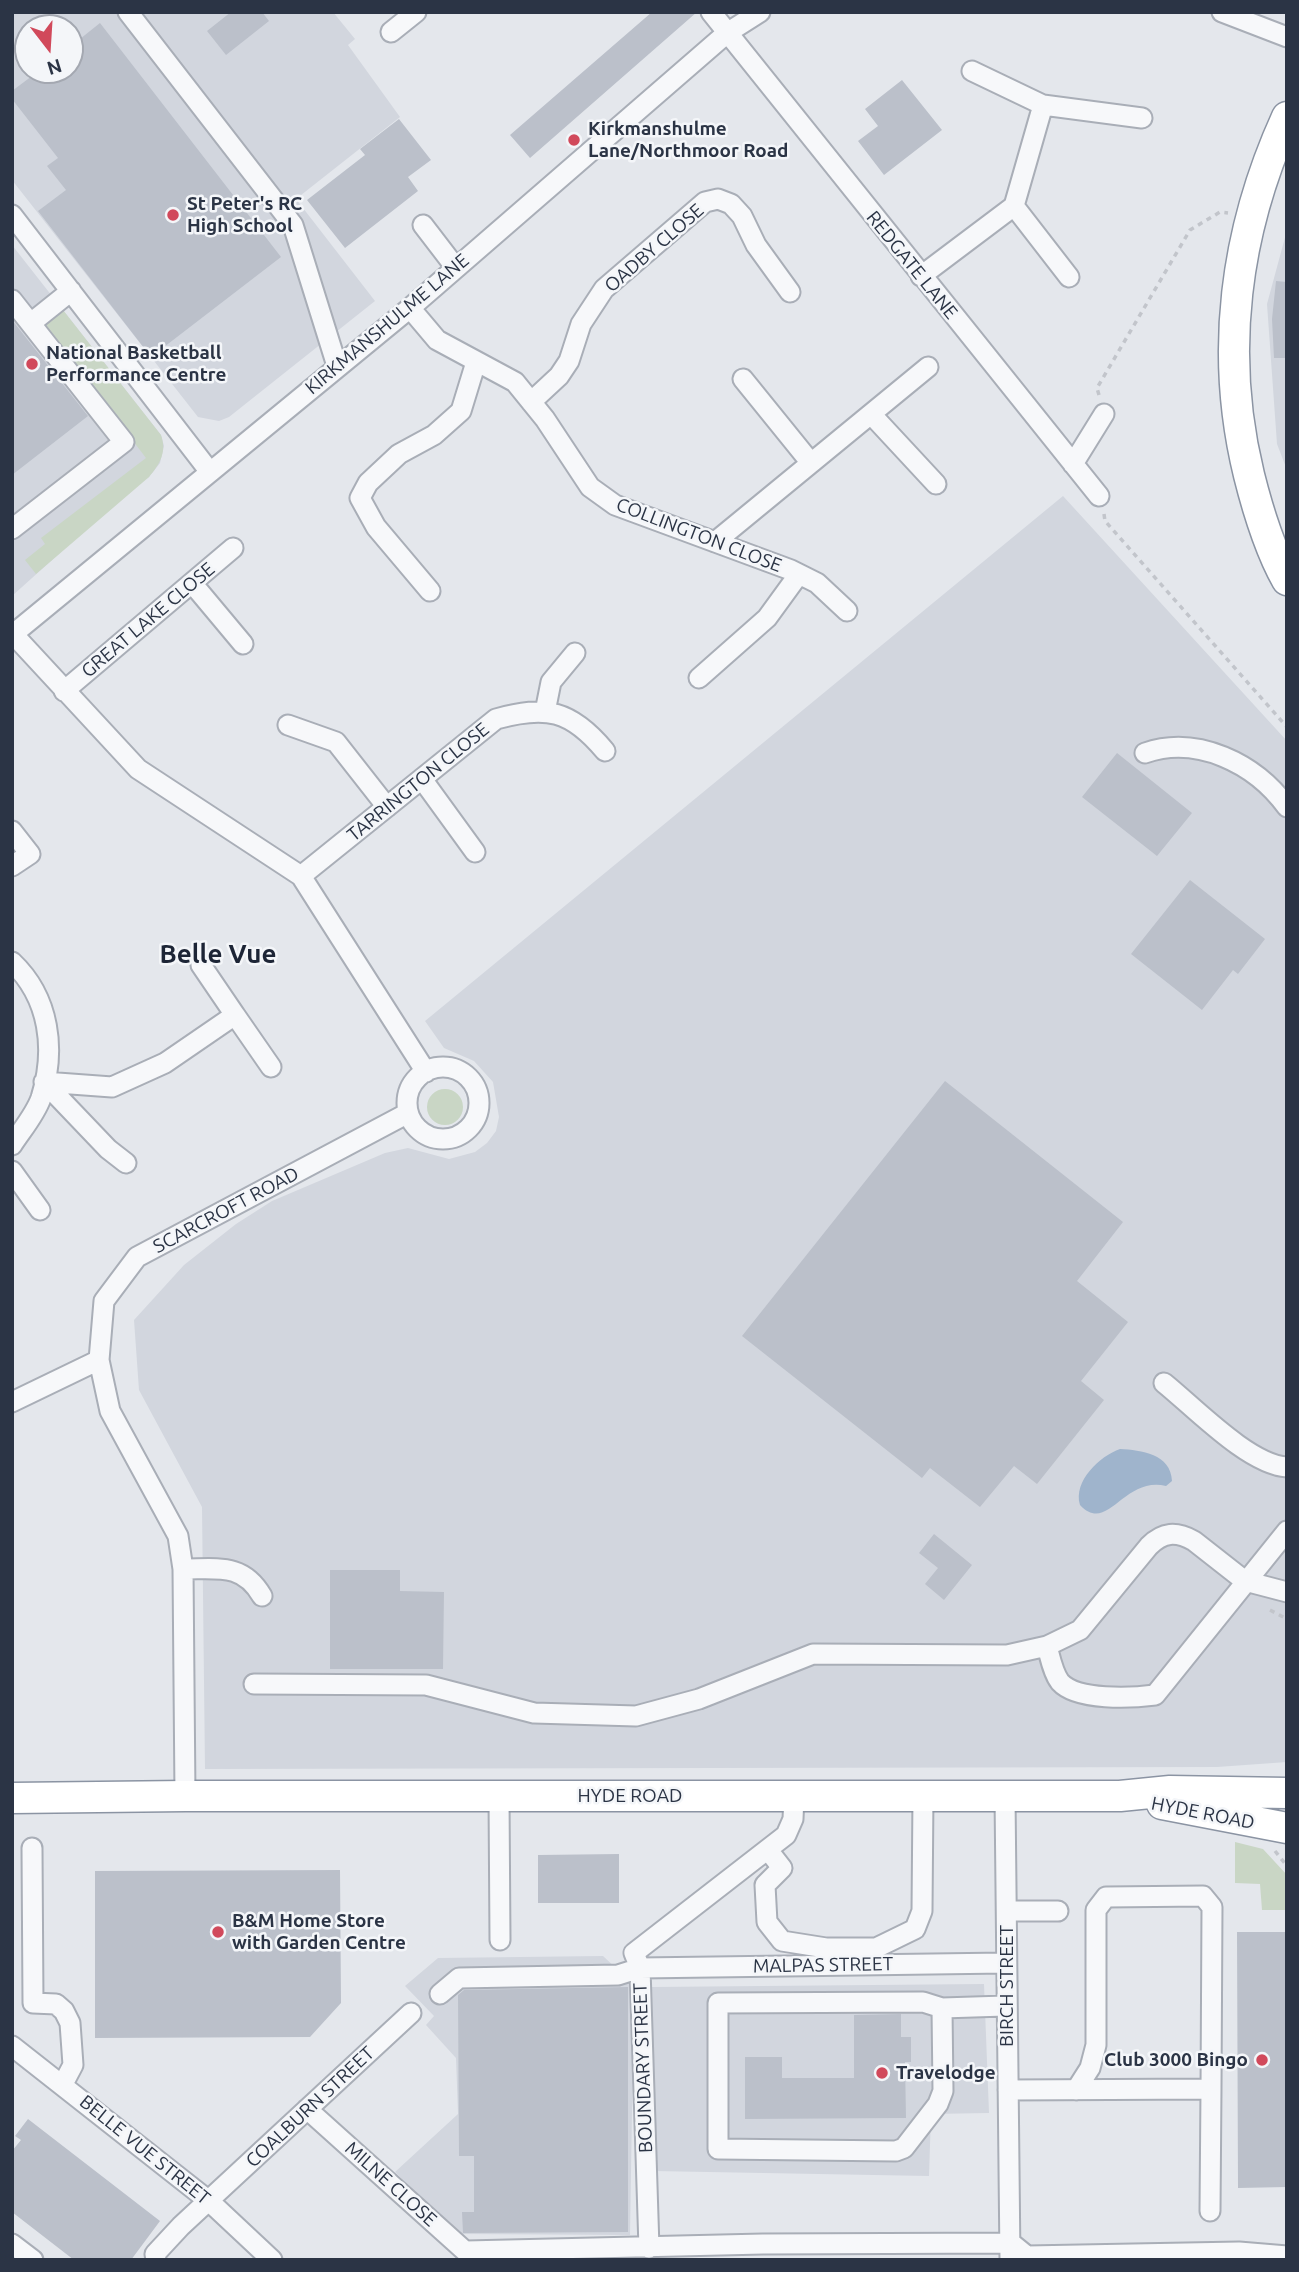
<!DOCTYPE html>
<html>
<head>
<meta charset="utf-8">
<style>
  body { margin:0 }
  #map { position:relative; width:1299px; height:2272px; overflow:hidden; background:#e4e7ec; font-family:Ubuntu,sans-serif }
  canvas { display:block }
  .frame { position:absolute; inset:0; border:14px solid #2b3445; pointer-events:none }
  .north { position:absolute; left:14px; top:14px; width:70px; height:70px; box-sizing:border-box; background:#f4f6f9; border:2px solid #a4a8b1; border-radius:50%; rotate:163deg; font-size:19px; font-weight:700; line-height:28px; text-align:center; color:#2b3445 }
  .north::after { content:''; display:block; margin:auto; width:24px; height:32px; background:#d1495b; clip-path:polygon(50% 0,100% 100%,50% 72%,0 100%) }
</style>
</head>
<body>
<div id="map">
<canvas width="1299" height="2272"></canvas>
<div class="frame"></div>
<div class="north">N</div>
</div>
<script>
const context = document.querySelector('canvas').getContext('2d');
context.lineJoin = 'round';
function paint(path, color) {
  context.fillStyle = color;
  context.fill(path, 'evenodd');
}
function stroke(path, color, width, dash) {
  context.strokeStyle = color;
  context.lineWidth = width;
  context.lineCap = dash ? 'butt' : 'round';
  context.setLineDash(dash || []);
  context.stroke(path);
}
function write(font, color, halo, rows, align = 'center') {
  context.font = font + ' Ubuntu,sans-serif';
  context.lineWidth = 5;
  context.setLineDash([]);
  context.textBaseline = 'middle';
  context.strokeStyle = halo;
  context.fillStyle = color;
  for (const [text, x, y, turn = 0] of rows) {
    context.save();
    context.translate(x, y);
    context.rotate((+turn || 0) * Math.PI / 180);
    context.textAlign = isNaN(turn) ? turn : align;
    if (halo) context.strokeText(text, 0, 0);
    context.fillText(text, 0, 0);
    context.restore();
  }
}
paint(new Path2D(`
  M12,12h321l22,27 -7,6 52,72 -104,82 79,102 -146,116 -10,4 -21,-4 -186,-237zM28,28h42v42h-42z
  M1287,230v240l-10,-26 -10,-140z
  M12,245l149,190 3,11 -4,17 -11,14 -28,21 -109,98z
  M1063,496l224,245v1021l-70,5 -1012,2 -3,-262 -63,-117 -5,-70 50,-55 52,-41 36,-23 113,-48 23,-5 41,11 26,-7 12,-9 9,-12 3,-14 -6,-35 -19,-21 -30,-13 -19,-27z
  M603,1956l31,29 -4,250 -171,-1 -64,-62 63,-58 -2,-56 -30,-33 8,-9 -29,-30 33,-28z
  M984,1984l5,129 -58,1 -2,62 -276,-5 -1,-184z`), '#d2d6de');
paint(new Path2D(`
  M63,310l98,125c6,17 -1,29 -12,42l-113,97 -11,-14 20,-16 -4,-6 105,-80 -101,-133z
  M427 1107a18 18 0 1 1 36 0a18 18 0 1 1-36 0Z
  M1235,1842l28,7 24,26v35h-25l-2,-26 -25,-1z`), '#c9d6c5');
paint(new Path2D(`
  M1120,1449c21,1 51,5 52,32l-6,5c-43,-10 -58,49 -86,19 -7,-24 20,-49 40,-56z`), '#9fb4cc');
paint(new Path2D(`
  M231,12h31l7,9 -43,34 -19,-24z
  M652,12h45l-167,146 -20,-23z
  M100,23l181,234 -130,100 -113,-146 28,-21 -19,-24 11,-8 -46,-59v-8l28,-21h30v-23z
  M902,80l40,50 -58,45 -26,-34 20,-15 -13,-17z
  M399,119l32,41 -23,17 10,14 -73,57 -38,-48 58,-45 -5,-6z
  M1276,281l11,1v76h-13l-2,-39z
  M12,320l76,96 -76,59z
  M1117,753l75,60 -35,43 -75,-59z
  M1190,880l75,59 -27,35 -5,-4 -31,40 -71,-56z
  M945,1081l178,141 -46,59 51,41 -47,59 23,19 -67,84 -23,-18 -34,41 -50,-39 -8,10 -180,-142z
  M934,1534l38,31 -28,35 -19,-16 13,-16 -19,-15z
  M330,1570h70v21l44,1 -1,77h-113z
  M619,1854v49h-81v-48z
  M340,1870l1,133 -31,34 -215,1v-167z
  M1237,1932h50v255l-49,1z
  M628,1987v245l-165,1 -1,-21h12v-56h-15l-1,-161 6,-5z
  M901,2014v23h10v25h-6l1,56 -161,1v-62h37v21h72v-63z
  M28,2119l132,102 -29,39h-57l-62,-48v-61l9,-11 -6,-4z`), '#bbc0ca');
const minor = new Path2D(`
  M128,12l165,213 44,141
  M711,12l388,484
  M1222,12l65,25
  M391,32l25,-20
  M1043,105l99,13
  M1014,206l55,71
  M12,215l198,257
  M423,225l33,43
  M921,276l93,-70 29,-101 -71,-34
  M12,300l112,142 -112,87
  M410,308l27,32 78,42 30,37 45,68 25,18 176,65 26,13 30,28
  M31,323l40,-32
  M743,379l68,84
  M531,402l28,-26 10,-15 12,-37 23,-35 101,-87 13,-3 13,5 11,12 14,29 34,47
  M871,414l65,70
  M1073,464l31,-50
  M715,542l213,-175
  M192,583l51,61
  M430,591l-54,-64 -16,-29 8,-15 31,-29 35,-19 27,-24 15,-49
  M13,634l125,135 163,107 125,196
  M12,635l398,-327 317,-275 33,-21
  M699,678l68,-60 32,-44
  M64,691l169,-143
  M545,712l6,-30 24,-29
  M288,725l48,17 51,65
  M1145,753c52,-18 110,10 142,54
  M422,779l53,73
  M12,831l18,23 -18,12
  M301,876l195,-157c50,-14 75,-9 109,32
  M12,962c38,36 44,88 29,136 -6,17 -20,33 -29,47
  M235,1015l36,52
  M407 1103a36 36 0 1 1 72 0a36 36 0 1 1-72 0Z
  M44,1082l68,5 53,-24 70,-48 -34,-50
  M44,1082l64,67 18,14
  M12,1171l28,39
  M1164,1383c30,24 85,82 123,84
  M12,1402l87,-42
  M183,1569c35,0 60,-6 79,27
  M1047,1646c3,11 6,27 13,36 17,19 72,16 95,13l132,-164
  M254,1684l172,1 108,28 102,3 63,-17 114,-45 194,1 40,-9 33,-16 69,-84c14,-14 27,-15 45,-5l51,40 42,11
  M185,1796l-2,-227 -5,-33 -68,-125 -11,-51 5,-59 33,-44 271,-144
  M1005,1796l5,464
  M499,1797l1,143
  M32,1848l1,155 23,1 8,7 6,12 3,42 -10,19
  M768,1850l14,18 -17,17 2,37 15,19 44,7h50l39,-19 7,-18 1,-116
  M1007,1911h51
  M440,1994l19,-16 159,-3 22,-7 365,-5
  M942,2008l-19,-6 -205,1v146l178,2 8,-3 34,-44 5,-13 -1,-83 63,-2
  M12,2046l197,155 63,59
  M1008,2090l203,-1 1,-182 -9,-11 -97,1 -10,13v135l-6,23 -14,22
  M307,2109l168,151
  M1210,2211l1,-122
  M12,2244l21,16
  M649,2248l-9,-280 -6,-15 152,-118 7,-16 1,-23
  M466,2251l297,-7 248,-1 16,13 212,-4 48,4
  M156,2260l-1,-6 26,-28 230,-213`);
const highway = new Path2D(`
  M1287,117c-52,114 -68,236 -38,358 9,36 20,73 38,105
  M12,1798l173,-2h935l50,-5 117,2
  M1162,1804l125,24`);
stroke(minor, '#a9aeb7', 23);
stroke(highway, '#8b94a3', 33);
stroke(new Path2D(`
  M1099,395l-2,-7 93,-158 30,-18 8,1
  M1104,514l1,7 182,206
  M1270,1610l17,9
  M1275,1851l12,15`), '#c2c5cb', 3.5, [5, 5]);
stroke(minor, '#f7f8fa', 19);
stroke(highway, '#fff', 30);
for (const [x, y, r, color] of [
  [574,140,7,"#d1495b"],
  [173,215,7,"#d1495b"],
  [32,364,7,"#d1495b"],
  [218,1932,7,"#d1495b"],
  [1262,2060,7,"#d1495b"],
  [882,2073,7,"#d1495b"]
]) {
  const dot = new Path2D();
  dot.arc(x, y, r, 0, 2 * Math.PI);
  context.fillStyle = color;
  context.fill(dot);
  stroke(dot, '#f4f6f9', 2.5);
}
write('bold 19px', '#2b3445', '#f4f6f9', [
  ["Kirkmanshulme",588,129],
  ["Lane/Northmoor Road",588,151],
  ["St Peter's RC",187,204],
  ["High School",187,226],
  ["National Basketball",46,353],
  ["Performance Centre",46,375],
  ["B&M Home Store",232,1921],
  ["with Garden Centre",232,1943],
  ["Club 3000 Bingo",1248,2060,"right"],
  ["Travelodge",896,2073]
], 'left');
write('19px', '#2b3445', '#f4f6f9', [
  ["OADBY CLOSE",654,248,-41],
  ["REDGATE LANE",912,265,51],
  ["KIRKMANSHULME LANE",387,324,-40],
  ["COLLINGTON CLOSE",699,535,21],
  ["GREAT LAKE CLOSE",148,620,-40],
  ["TARRINGTON CLOSE",418,782,-39],
  ["SCARCROFT ROAD",226,1210,-28],
  ["HYDE ROAD",630,1796],
  ["HYDE ROAD",1203,1813,11],
  ["MALPAS STREET",823,1965,-1],
  ["BIRCH STREET",1007,1986,-90],
  ["BOUNDARY STREET",643,2068,-92],
  ["COALBURN STREET",310,2107,-43],
  ["BELLE VUE STREET",145,2150,39],
  ["MILNE CLOSE",391,2184,42]
]);
write('bold 26px', '#1d2536', '#f4f6f9', [
  ["Belle Vue",218,954]
]);
</script>
</body>
</html>
